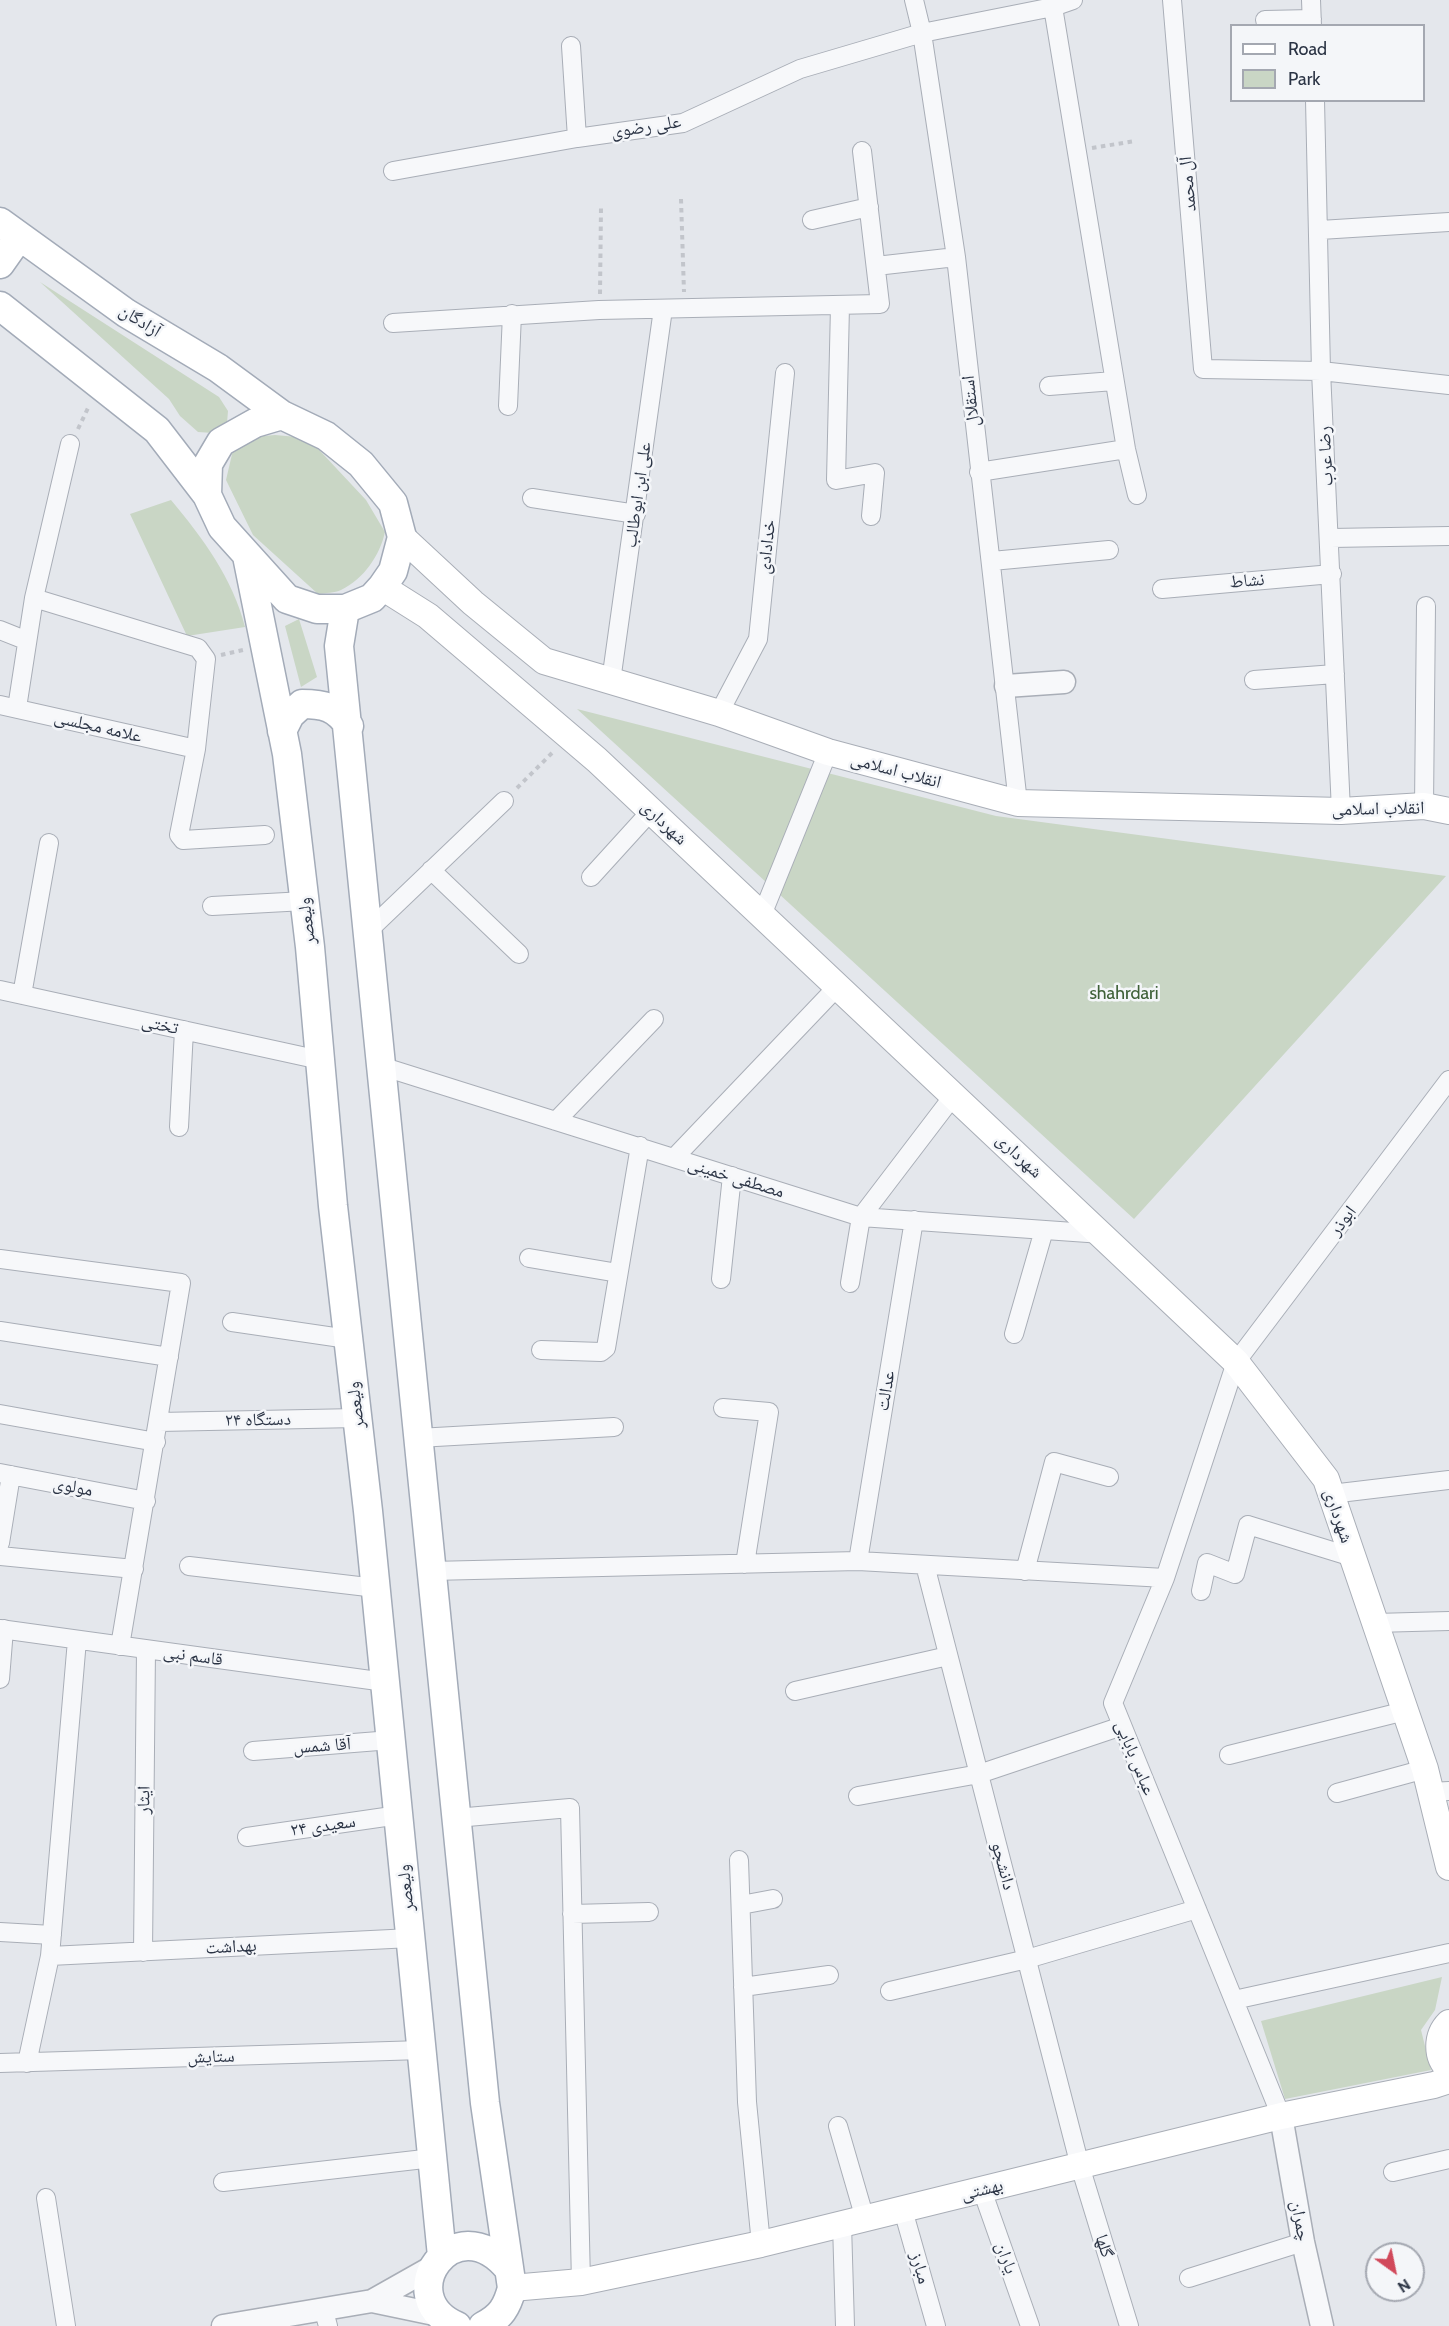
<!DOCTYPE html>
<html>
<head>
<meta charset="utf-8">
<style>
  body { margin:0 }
  #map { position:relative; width:1449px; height:2326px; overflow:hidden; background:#e4e7ec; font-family:Cabin,sans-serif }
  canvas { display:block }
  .legend { position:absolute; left:1230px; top:24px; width:195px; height:78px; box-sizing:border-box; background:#f4f6f9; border:2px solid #a4a8b1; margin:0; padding:8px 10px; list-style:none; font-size:18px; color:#2b3445 }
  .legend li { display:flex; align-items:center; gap:12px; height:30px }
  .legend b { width:30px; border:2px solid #a4a8b1 }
  .north { position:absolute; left:1365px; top:2242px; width:60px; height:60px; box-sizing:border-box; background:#f4f6f9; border:2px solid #a4a8b1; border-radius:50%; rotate:147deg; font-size:16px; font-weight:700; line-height:24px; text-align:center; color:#2b3445 }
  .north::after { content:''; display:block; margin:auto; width:21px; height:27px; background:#d1495b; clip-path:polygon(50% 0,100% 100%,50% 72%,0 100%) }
</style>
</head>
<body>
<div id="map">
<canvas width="1449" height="2326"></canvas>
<ul class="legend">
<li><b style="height:8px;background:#fff"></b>Road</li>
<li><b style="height:16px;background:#c9d6c5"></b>Park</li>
</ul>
<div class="north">N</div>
</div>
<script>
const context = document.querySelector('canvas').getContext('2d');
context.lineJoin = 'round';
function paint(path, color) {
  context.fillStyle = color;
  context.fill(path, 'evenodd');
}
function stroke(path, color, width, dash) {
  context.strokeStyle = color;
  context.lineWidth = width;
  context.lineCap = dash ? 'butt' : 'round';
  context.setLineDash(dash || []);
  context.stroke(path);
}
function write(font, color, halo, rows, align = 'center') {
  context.font = font + ' Cabin,"Noto Naskh Arabic",sans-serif';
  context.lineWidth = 5;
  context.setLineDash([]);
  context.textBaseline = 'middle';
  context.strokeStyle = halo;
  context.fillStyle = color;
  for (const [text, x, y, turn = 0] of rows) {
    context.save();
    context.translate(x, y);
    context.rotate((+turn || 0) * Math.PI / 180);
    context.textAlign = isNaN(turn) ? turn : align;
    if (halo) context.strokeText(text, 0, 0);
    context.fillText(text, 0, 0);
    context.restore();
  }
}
paint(new Path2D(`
  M40,282l179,115 9,14 -1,12 -14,10 -15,-1 -18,-16 -11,-17z
  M275,435l33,3 58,62 19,32c-5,23 -21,47 -44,58 -6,3 -16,3 -23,4l-65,-59 -27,-55 7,-30 19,-13z
  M171,500c32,38 62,79 74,127l-58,9 -57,-122z
  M299,619l18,58 -16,10 -16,-61z
  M577,709l419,107 450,60 -312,343z
  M1442,1977l-7,33 -14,20 10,40 -146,29 -24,-78z`), '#c9d6c5');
const minor = new Path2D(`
  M914,0l8,33 34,224 62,546
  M1172,0l31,369 118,2 128,14
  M1311,0l1,26
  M1053,7l73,442 11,46
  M1265,20l47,-1
  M571,46l6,92
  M1315,100l6,271 20,440
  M393,171l184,-33 106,-15 117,-54 122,-36 131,-26 20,-7
  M812,220l57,-13
  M1320,230l129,-8
  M876,266l80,-9
  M840,306l-4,174 39,-7 -4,43
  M393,323l206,-13 281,-6 -18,-153
  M1049,386l65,-5
  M508,406l4,-92
  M979,472l147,-23
  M532,498l104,16
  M1331,538l118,-2
  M992,561l117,-11
  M1162,589l170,-15
  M34,598l164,50 8,11 -10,90 -17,86 4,5 82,-5
  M0,630l25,10
  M1254,680l81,-6
  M611,681l52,-372
  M0,705l196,44
  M17,708l17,-110 36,-154
  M719,713l39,-74 27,-266
  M1424,806l2,-200
  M431,870l88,84
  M591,877l60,-66
  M212,906l93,-5
  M762,915l66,-163
  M368,931l136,-130
  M0,990l320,70
  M22,995l27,-152
  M381,1066l480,151 241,17
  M556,1121l98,-102
  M179,1127l5,-97
  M674,1158l164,-172
  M529,1258l89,15
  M0,1259l181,24 -61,363
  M721,1279l11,-103
  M850,1283l11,-66 93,-122
  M232,1322l116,17
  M0,1331l169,26
  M1014,1334l30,-104
  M541,1350l60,2 5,-4 34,-202
  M723,1408l46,4 -24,152
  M0,1414l156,28
  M159,1422l198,-4
  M418,1438l196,-11
  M0,1473l146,28
  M1331,1494l118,-14
  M0,1543l11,-68
  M0,1556l134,13
  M858,1561l56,-341
  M925,1565l155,601 49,160
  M189,1566l187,22
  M431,1571l427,-10 307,17
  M1025,1571l29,-109 55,15
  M1201,1591l6,-28 28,11 13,-49 104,32
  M1375,1623l74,-2
  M0,1629l385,53
  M0,1679l4,-50
  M795,1691l153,-35
  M253,1751l138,-11
  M1229,1755l176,-44
  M1430,1792l19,-1
  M1337,1793l88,-24
  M858,1796l121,-22 143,-48
  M456,1818l114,-10 11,474
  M247,1837l152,-22
  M739,1860l8,242 14,142
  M741,1905l32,-6
  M572,1914l77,-2
  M0,1932l52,3
  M143,1952l3,-303
  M50,1956l361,-18
  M743,1987l86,-12
  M890,1991l137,-32 170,-50
  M1234,2000l215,-47
  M0,2063l422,-13
  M27,2063l23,-107 27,-316
  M1281,2116l-168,-413 52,-125 71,-216 213,-282
  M838,2126l27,93
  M1393,2172l56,-13
  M223,2182l210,-24
  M982,2190l48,136
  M46,2198l20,128
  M903,2210l33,116
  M842,2224l3,102
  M1189,2278l114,-36
  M323,2308l5,18`);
const tertiary = new Path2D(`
  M1006,686l58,-4
  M1281,2116l22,126 19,84
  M372,2301l67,14
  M223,2326l149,-25 62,-35`);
const secondary = new Path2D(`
  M402,537l71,66 71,58 175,52 109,39 190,51 323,8 83,-5 25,5
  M382,587l46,29 169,144 639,602 90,117 99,290 24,98
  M1449,2023c-13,13 -13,34 0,46
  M512,2288l69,-6 180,-38 520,-128 153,-31 15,-5`);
const primary = new Path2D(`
  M0,222l126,91 92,55 64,47 44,21 35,28 32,39 9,34 -9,34 -11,16 -10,11 -27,11h-28l-30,-10 -65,-72 -15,-32 1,-31 13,-22 34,-19 27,-8
  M0,264l19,-27
  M0,306l157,124 50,65
  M247,556l40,198 23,193 23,259 35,305 74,745
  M345,609l-6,37 146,1457 27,185c-5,19 -11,29 -29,38
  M282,731l8,-16 12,-11c22,0 34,3 47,22
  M457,2326c-67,-29 -3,-122 51,-58`);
stroke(minor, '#a9aeb7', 20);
stroke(tertiary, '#a9aeb7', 25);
stroke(secondary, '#a9aeb7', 28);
stroke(primary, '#a3abb8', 31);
stroke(new Path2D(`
  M1092,148l43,-7
  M681,199l3,93
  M600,294l1,-86
  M78,429l11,-23
  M221,655l22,-5
  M517,788l37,-37`), '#c2c5cb', 4, [4.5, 4.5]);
stroke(minor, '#f7f8fa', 18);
stroke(tertiary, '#f7f8fa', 22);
stroke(secondary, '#fff', 26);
stroke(primary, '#fff', 28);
write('18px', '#2b3445', '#f4f6f9', [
  ["علی رضوی",646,127,-9],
  ["آل محمد",1188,184,-95],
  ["آزادگان",140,321,32],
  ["استقلال",971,401,-96],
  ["رضا عرب",1326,456,-93],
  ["علی ابن ابوطالب",638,495,-82],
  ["خدادادی",767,547,-84],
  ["نشاط",1247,581,-5],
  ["علامه مجلسی",98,727,13],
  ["انقلاب اسلامی",896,771,15],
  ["انقلاب اسلامی",1378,809,-1],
  ["شهرداری",664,823,43],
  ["ولیعصر",307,921,-97],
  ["تختی",160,1025,12],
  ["شهرداری",1019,1156,43],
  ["مصطفی خمینی",736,1178,17],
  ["ابوذر",1343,1221,-53],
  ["عدالت",886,1391,-81],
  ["ولیعصر",356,1405,-97],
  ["۲۴ دستگاه",258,1420,-1],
  ["مولوی",73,1487,11],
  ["شهرداری",1338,1516,71],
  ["قاسم نبی",193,1656,8],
  ["آقا شمس",322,1746,-4],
  ["عباس بابایی",1135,1758,68],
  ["ایثار",144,1800,-89],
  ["۲۴ سعیدی",323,1826,-8],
  ["دانشجو",1003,1866,75],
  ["ولیعصر",406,1888,-96],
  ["بهداشت",231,1947,-3],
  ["ستایش",211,2057,-2],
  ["بهشتی",982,2190,-14],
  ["چمران",1300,2221,80],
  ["گلها",1104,2246,73],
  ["یاران",1006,2258,70],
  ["مبارز",920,2268,74]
]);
write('18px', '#3f6138', '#f4f6f9', [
  ["shahrdari",1124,994]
]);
</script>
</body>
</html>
